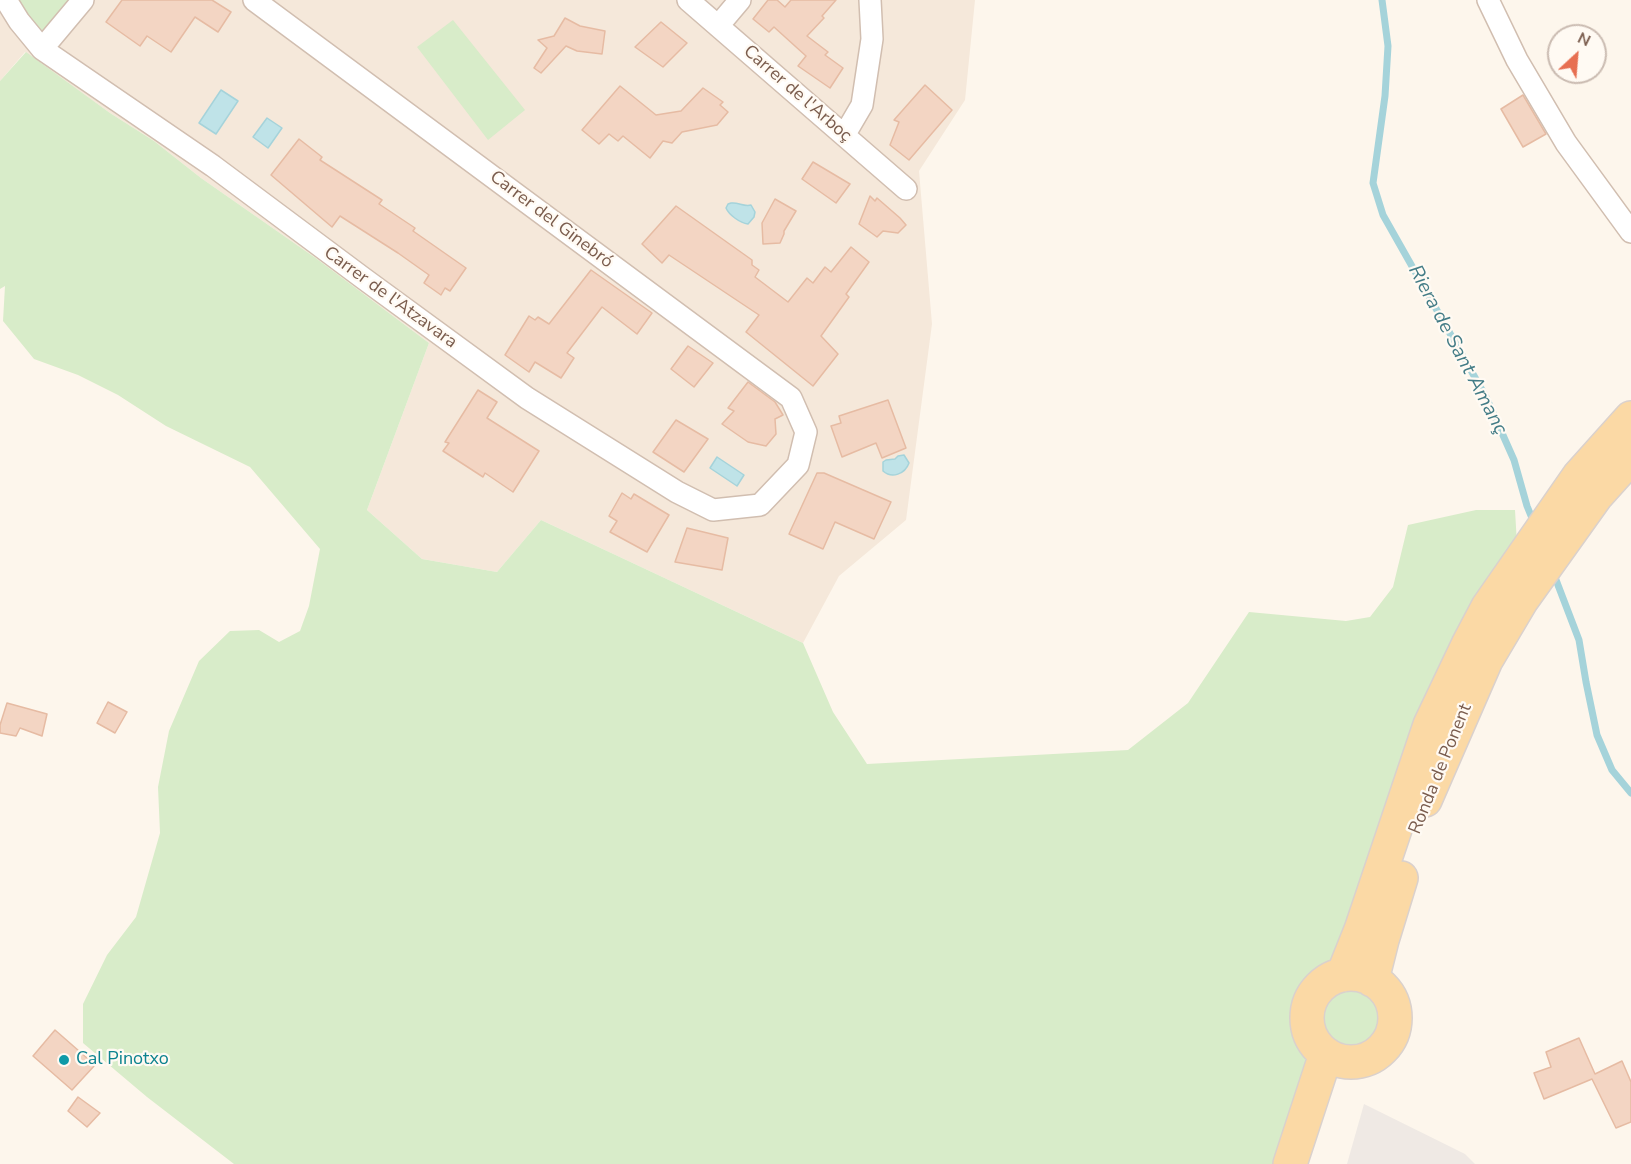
<!DOCTYPE html>
<html>
<head>
<meta charset="utf-8">
<style>
  body { margin:0 }
  #map { position:relative; width:1631px; height:1164px; overflow:hidden; background:#fdf6ec; font-family:"Nunito Sans",sans-serif }
  canvas { display:block }
  .north { position:absolute; left:1547px; top:24px; width:60px; height:60px; box-sizing:border-box; background:#fffaf3; border:2px solid #cabbb1; border-radius:50%; rotate:26deg; font-size:16px; font-weight:700; line-height:24px; text-align:center; color:#7a5c4d }
  .north::after { content:''; display:block; margin:auto; width:21px; height:27px; background:#e76f51; clip-path:polygon(50% 0,100% 100%,50% 72%,0 100%) }
</style>
</head>
<body>
<div id="map">
<canvas width="1631" height="1164"></canvas>
<div class="north">N</div>
</div>
<script>
const context = document.querySelector('canvas').getContext('2d');
context.lineJoin = 'round';
function paint(path, color) {
  context.fillStyle = color;
  context.fill(path, 'evenodd');
}
function stroke(path, color, width, dash) {
  context.strokeStyle = color;
  context.lineWidth = width;
  context.lineCap = dash ? 'butt' : 'round';
  context.setLineDash(dash || []);
  context.stroke(path);
}
function write(font, color, halo, rows, align = 'center') {
  context.font = font + ' "Nunito Sans",sans-serif';
  context.lineWidth = 4.5;
  context.setLineDash([]);
  context.textBaseline = 'middle';
  context.strokeStyle = halo;
  context.fillStyle = color;
  for (const [text, x, y, turn = 0] of rows) {
    context.save();
    context.translate(x, y);
    context.rotate((+turn || 0) * Math.PI / 180);
    context.textAlign = isNaN(turn) ? turn : align;
    if (halo) context.strokeText(text, 0, 0);
    context.fillText(text, 0, 0);
    context.restore();
  }
}
paint(new Path2D(`
  M0,0h975l-10,100 -46,71 13,153 -26,196 -67,56 -36,67 -262,-123 -44,52 -75,-13 -55,-49 62,-167 -112,-84 -116,-81 -47,-37 -44,-28 -85,-61 -25,29z`), '#f5e8da');
paint(new Path2D(`
  M1364,1104l101,50 10,10h-128z`), '#efe9e4');
paint(new Path2D(`
  M18,0h52l-28,36 -13,-13z
  M453,20l72,90 -37,30 -71,-93z
  M26,52l84,61 44,28 47,37 116,81 112,84 -62,167 55,49 75,13 44,-52 262,123 30,69 34,52 261,-14 60,-47 61,-91 97,9 24,-4 23,-30 15,-62 68,-15h39l2,34 -173,408 -40,38 -7,28 7,28 2,25 -27,93h-1045l-87,-67 -64,-54v-39l24,-49 29,-38 24,-84 -2,-46 11,-56 30,-70 31,-30 29,-1 20,12 21,-11 9,-25 11,-57 -70,-82 -84,-41 -48,-31 -40,-20 -44,-16 -31,-38 2,-35 -5,3v-208z
  M1323 1018a28 28 0 1 1 56 0a28 28 0 1 1-56 0Z`), '#d8ecc9');
const water = new Path2D(`
  M221,90l17,11 -22,33 -17,-11z
  M267,118l15,10 -14,20 -15,-11z
  M731,203c8,-1 12,4 20,2l4,7 -1,5 -6,7c-8,-1 -19,-9 -22,-16l2,-4z
  M904,455l5,8c-4,11 -17,16 -26,8v-9l3,-2 9,-1 3,-3z
  M717,457l27,18 -7,11 -27,-18z`);
paint(water, '#bfe3e8');
stroke(water, '#a5d3da', 1.5);
stroke(new Path2D(`
  M1382,0l6,46 -3,50 -12,87 10,32 103,182 28,63 13,46 7,17
  M1553,572l26,68 7,42 11,53 15,35 19,23`), '#a5d3da', 7);
const building = new Path2D(`
  M122,0h90l19,12 -13,20 -23,-15 -24,35 -24,-16 -7,10 -34,-24z
  M768,0h9l8,7 6,-7h45l-14,16 2,2 -17,18 21,16 -3,3 18,13 -13,20 -32,-22 8,-10 -32,-29 -5,5 -16,-13z
  M565,18l15,8 25,5 -3,23 -25,-3 -11,-5 -25,27 -7,-5 13,-20 -9,-8 16,-4z
  M661,22l26,21 -24,24 -28,-20z
  M925,85l27,25 -43,50 -19,-15 9,-23 -5,-2z
  M620,86l36,29 25,-4 22,-23 20,14 -3,3 8,7 -11,13 -35,7 -10,11 -9,-2 -13,17 -27,-22 -5,5 -9,-7 -10,10 -17,-14z
  M1523,95l23,39 -23,13 -22,-38z
  M299,139l23,18 -2,3 62,40 -3,4 36,24 -2,3 53,37 -16,23 -5,-3 -4,7 -17,-12 5,-8 -31,-22 -58,-37 -8,11 -61,-52z
  M813,162l37,22 -14,19 -34,-24z
  M870,196l5,5 2,-3 23,20 6,7 -8,8 -15,-2 -6,6 -18,-13z
  M775,199l21,12 -12,20v3l-4,9 -17,1 -1,-21z
  M676,206l76,54v5l7,5 -4,7 33,25 19,-24 6,5 12,-16 6,5 20,-25 18,15 -23,32 3,3 -28,39 17,18 -25,32 -67,-54 13,-17 -90,-60 -7,8 -20,-19z
  M591,270l61,43 -15,21 -35,-27 -35,46 7,5 -13,20 -26,-16 -6,10 -24,-17 24,-39 6,4 3,-3 11,7z
  M688,346l25,17 -19,24 -23,-18z
  M748,382l27,20 8,13 -8,4 1,15 -10,12 -18,-4 -26,-18 12,-13 -6,-3z
  M478,390l19,12 -10,16 52,33 -26,41 -28,-19 -2,4 -40,-26 6,-8 -4,-1z
  M888,400l18,48 -24,10 -6,-15 -34,14 -11,-31 10,-3 -2,-7z
  M676,420l32,19 -24,33 -31,-20z
  M817,473h7l67,29 -17,37 -39,-17 -12,27 -34,-15z
  M622,493l9,6 3,-5 35,21 -22,37 -37,-20 7,-11 -8,-5z
  M687,528l41,10 -6,32 -47,-8z
  M108,702l19,10 -12,21 -18,-10z
  M7,703l40,11 -5,22 -22,-8 -4,8 -16,-3v-8z
  M55,1030l40,35 -23,25 -39,-34z
  M1579,1038l16,36 27,-13 9,21v40l-15,6 -24,-49 -48,20 -10,-26 17,-6 -5,-15z
  M78,1097l22,16 -13,14 -19,-16z`);
paint(building, '#f3d5c3');
stroke(building, '#e6bba3', 1.5);
const minor = new Path2D(`
  M6,0l13,21 23,28 171,117 150,112 164,120 150,94 36,18 47,-5 38,-40 8,-33 -15,-34 -537,-398
  M688,0l218,189
  M1488,0l29,60 49,83 65,89
  M718,26l22,-26
  M42,49l41,-49
  M845,134l17,-29 10,-66 -2,-39`);
const primary = new Path2D(`
  M1425,800l61,-140 35,-59 75,-105 35,-39
  M1307 1018a44 44 0 1 1 88 0a44 44 0 1 1-88 0Z
  M1343,975l18,-45 69,-205 38,-80 20,-38 91,-131 52,-58
  M1372,980l10,-40 19,-62
  M1290,1164l36,-110`);
stroke(minor, '#d1beb0', 24);
stroke(primary, '#dad1cd', 36);
stroke(minor, '#fff', 21);
stroke(primary, '#fbd9a5', 33);
for (const [x, y, r, color] of [
  [64,1060,6,"#0f9aa8"]
]) {
  const dot = new Path2D();
  dot.arc(x, y, r, 0, 2 * Math.PI);
  context.fillStyle = color;
  context.fill(dot);
  stroke(dot, '#fffaf3', 2);
}
write('18px', '#7a5c4d', '#fffaf3', [
  ["Carrer de l'Arboç",797,94,41],
  ["Carrer del Ginebró",551,220,37],
  ["Carrer de l'Atzavara",390,298,36],
  ["Ronda de Ponent",1441,769,-68]
]);
write('18px', '#0d838f', '#fffaf3', [
  ["Cal Pinotxo",76,1060]
], 'left');
write('italic 20px', '#437c86', '#fffaf3', [
  ["Riera de Sant Amanç",1457,350,62]
]);
</script>
</body>
</html>
